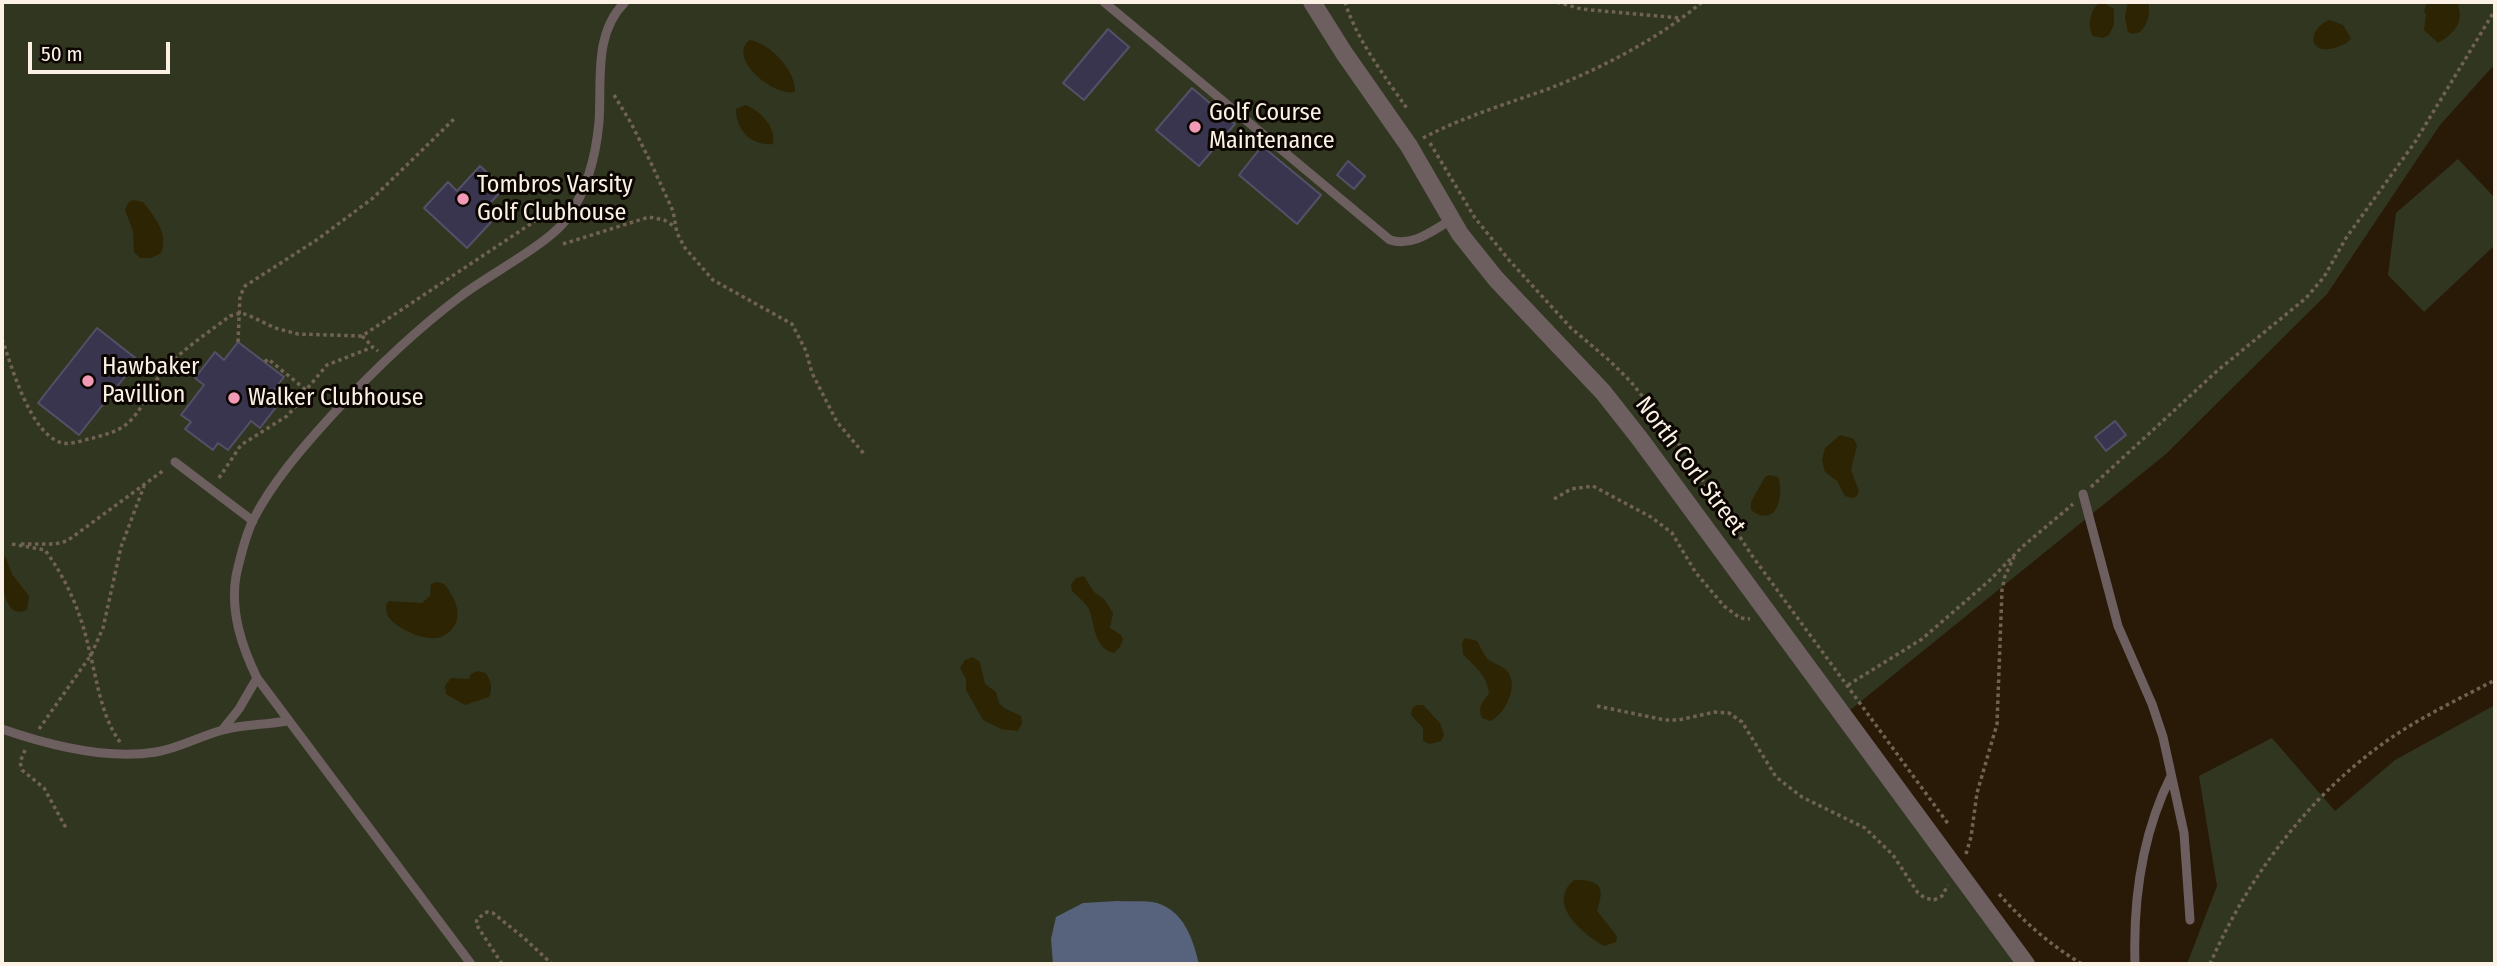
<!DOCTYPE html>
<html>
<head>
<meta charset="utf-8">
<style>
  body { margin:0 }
  #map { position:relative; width:2497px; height:966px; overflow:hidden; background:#291907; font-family:"Fira Sans Condensed",sans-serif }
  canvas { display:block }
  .frame { position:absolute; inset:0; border:4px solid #fcf1e5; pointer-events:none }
  .scale { position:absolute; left:28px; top:42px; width:142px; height:32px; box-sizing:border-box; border:4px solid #fcf1e5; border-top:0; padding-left:9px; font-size:21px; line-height:24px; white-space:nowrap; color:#fcf1e5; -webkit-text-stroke:5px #0c0602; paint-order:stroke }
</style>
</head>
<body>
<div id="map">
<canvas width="2497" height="966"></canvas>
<div class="frame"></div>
<div class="scale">50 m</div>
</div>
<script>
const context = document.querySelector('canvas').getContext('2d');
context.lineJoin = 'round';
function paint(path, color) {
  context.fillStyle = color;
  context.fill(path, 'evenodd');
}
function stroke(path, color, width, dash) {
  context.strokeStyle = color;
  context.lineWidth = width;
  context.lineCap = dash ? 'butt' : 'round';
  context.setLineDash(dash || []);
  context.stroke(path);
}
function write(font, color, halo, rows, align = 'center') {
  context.font = font + ' "Fira Sans Condensed",sans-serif';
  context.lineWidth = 6;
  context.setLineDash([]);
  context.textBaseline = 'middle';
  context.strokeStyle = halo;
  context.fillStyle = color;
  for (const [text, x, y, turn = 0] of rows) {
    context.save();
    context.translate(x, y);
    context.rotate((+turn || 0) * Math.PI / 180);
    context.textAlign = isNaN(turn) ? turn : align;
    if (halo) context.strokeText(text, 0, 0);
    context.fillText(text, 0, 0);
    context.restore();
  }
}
paint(new Path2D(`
  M2,2h2493v62l-55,61 -113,169 -161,160 -322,261 182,249h-2024z
  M2458,159l37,39v47l-71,67 -36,-37 8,-62z
  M2495,705v259h-308l30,-78 -18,-110 73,-38 63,73 60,-51z`), '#313620');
paint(new Path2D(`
  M2102,2l12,7v16l-5,10 -6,3 -10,-2c-6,-10 -3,-30 9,-34z
  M2128,2h20c3,11 0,22 -8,30l-7,2 -5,-2 -3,-15z
  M2427,2h30c8,20 -2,31 -19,41l-14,-13 2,-15 -2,-4z
  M2329,20l14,5 8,13c-4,6 -7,6 -14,9 -29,10 -31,-17 -8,-27z
  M750,40c21,4 46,31 45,52 -22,5 -69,-35 -45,-52z
  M746,105c15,7 30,21 27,39 -22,2 -37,-14 -37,-35z
  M133,200l10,2c12,15 26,32 18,51l-10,5h-11l-6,-6 -1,-21 -8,-21 3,-7z
  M1840,435l14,4 3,7 -6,24 8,21 -2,5 -5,2 -7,-2 -8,-15 -12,-9 -3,-12 3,-12z
  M1769,475l9,2c7,20 -2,52 -27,33v-8l14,-25z
  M2,554l4,4 6,16 17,22 -2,14c-27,12 -25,-40 -25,-56z
  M1084,576l10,16 10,7 9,14 -3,15 11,7 2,4 -3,8 -6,6c-19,-4 -19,-26 -24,-41 -3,-9 -12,-15 -18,-21l-1,-7 5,-6z
  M437,582l7,2c13,15 23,39 -1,52 -14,8 -47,-7 -55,-20 -2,-3 -2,-7 -2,-11l3,-4 33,2 8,-7 1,-12z
  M1465,638l12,3c4,6 6,14 12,19 6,4 14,6 19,12 11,16 -4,42 -17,49l-9,-3c-5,-12 1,-15 7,-25 -2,-18 -15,-27 -26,-39l-1,-11z
  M973,657l7,5 5,22 11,8 3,11 5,5 17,8 1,7 -4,8 -17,-2 -18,-9 -17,-30v-11l-6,-11 5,-8z
  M477,671l9,2c5,9 7,14 3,24l-24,8 -19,-11 -1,-8 6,-8 18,1 2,-5z
  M1417,705h6l17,18 4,12 -3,6 -11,3 -7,-3v-13l-12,-13 1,-6z
  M1574,880c27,0 31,7 23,31l20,25 -1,6 -12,4c-22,-13 -58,-42 -30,-66z`), '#2c2403');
paint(new Path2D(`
  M1117,901c12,1 28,-1 40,2 27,8 36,36 42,61h-146l-2,-25 5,-22 27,-14z`), '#57637c');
const building = new Path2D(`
  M1108,29l21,18 -45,53 -21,-17z
  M1192,88l43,36 -36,42 -43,-36z
  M1262,146l59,49 -24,29 -58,-49z
  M1348,161l17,15 -11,13 -17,-14z
  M480,166l24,22 -23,25 10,9 -24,26 -43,-40 24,-26 9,9z
  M97,328l41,32 -59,75 -41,-32z
  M238,342l46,35 -14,18 10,7 -20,26 -9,-7 -23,29 -10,-7 -5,7 -28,-21 6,-7 -10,-7 23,-30 -9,-7 20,-26 9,8z
  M2115,421l11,14 -20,16 -11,-14z`);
paint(building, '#3a354e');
stroke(building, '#545068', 2);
stroke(new Path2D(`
  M1345,2c11,37 41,76 63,108
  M1557,2l24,7 99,9
  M614,95l17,28 20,40 22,48 4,22 8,15 28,32 79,44 14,27 6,22 25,49 28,33
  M1423,138c40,-21 83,-34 125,-49 52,-20 112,-51 154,-87
  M1430,143l45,75 34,42 62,68 39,33 21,21 40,50 82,125 196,268
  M563,244l86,-27 15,3 10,6
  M362,336l11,11
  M2,339c10,28 28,95 60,104 9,2 21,-3 31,-5 14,-4 28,-7 38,-18 14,-15 20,-34 32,-49 17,-20 46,-39 67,-55l11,-3 7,2 27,13 23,6 64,2 182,-121
  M238,342l2,-46 5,-10 73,-47 55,-41 83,-81
  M265,362l3,-3 38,31 21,-25 46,-18 5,4
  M219,478l22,-33 46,-29 10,-11 9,-15
  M2091,487l126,-116 89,-73 18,-21 22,-39 69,-96 80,-132
  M1554,499l17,-10 22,-3 58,31 21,16 24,40 28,33 16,12 10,1
  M12,544l33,6c22,30 36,63 44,99 8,31 12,67 31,93
  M21,544h34l12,-3 97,-71
  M1848,685l74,-46 68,-59 32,-33 51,-43
  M1597,706l68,14h13l37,-8 14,1 13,9 34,55 26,20 63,31 28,27 25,38 7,5 9,2 8,-4 6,-11
  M39,729l52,-74 12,-27 18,-81 23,-61
  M25,750l-5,12 2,8 22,18 22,40
  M1966,854l5,-17 6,-44 20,-69 5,-134 3,-14 9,-19
  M1999,894c25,28 51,51 83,70
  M502,964l-26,-40 1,-5 10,-7 6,1 31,25 28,26
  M2210,964c38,-87 99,-169 178,-224 33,-23 71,-41 107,-60`), '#716353', 3.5, [3.5, 3.5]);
stroke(new Path2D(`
  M1104,2l286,238c23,7 42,-9 61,-20
  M175,462l78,59
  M2083,494l35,132 34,78 11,33 21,96 6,87
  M2,729c46,16 105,31 154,23 24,-4 44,-16 67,-22 21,-6 42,-5 64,-9
  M223,729l16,-20 18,-31
  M471,964l-214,-286c-15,-31 -27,-66 -21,-102 4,-18 9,-39 17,-56 20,-39 50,-73 80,-106 40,-43 81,-83 128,-118 27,-21 90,-53 107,-79 19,-27 28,-62 31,-95 3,-41 -6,-88 26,-120
  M2135,964c-2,-64 7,-130 36,-188`), '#6d5e60', 9);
stroke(new Path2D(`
  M1312,2l32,51 65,93 51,88 36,45 107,113 37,47 386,525`), '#6d5e60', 18);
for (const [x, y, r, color] of [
  [1195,127,7,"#f09ab5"],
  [463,199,7,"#f09ab5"],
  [88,381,7,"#f09ab5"],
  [234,398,7,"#f09ab5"]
]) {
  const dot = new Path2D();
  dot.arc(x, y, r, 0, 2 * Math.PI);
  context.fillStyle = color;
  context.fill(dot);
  stroke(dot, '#0c0602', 2.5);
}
write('24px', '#fcf1e5', '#0c0602', [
  ["Golf Course",1209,113],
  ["Maintenance",1209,141],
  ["Tombros Varsity",477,185],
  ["Golf Clubhouse",477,213],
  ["Hawbaker",102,367],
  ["Pavillion",102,395],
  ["Walker Clubhouse",248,398]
], 'left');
write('24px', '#fcf1e5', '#0c0602', [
  ["North Corl Street",1690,466,53]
]);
</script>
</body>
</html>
